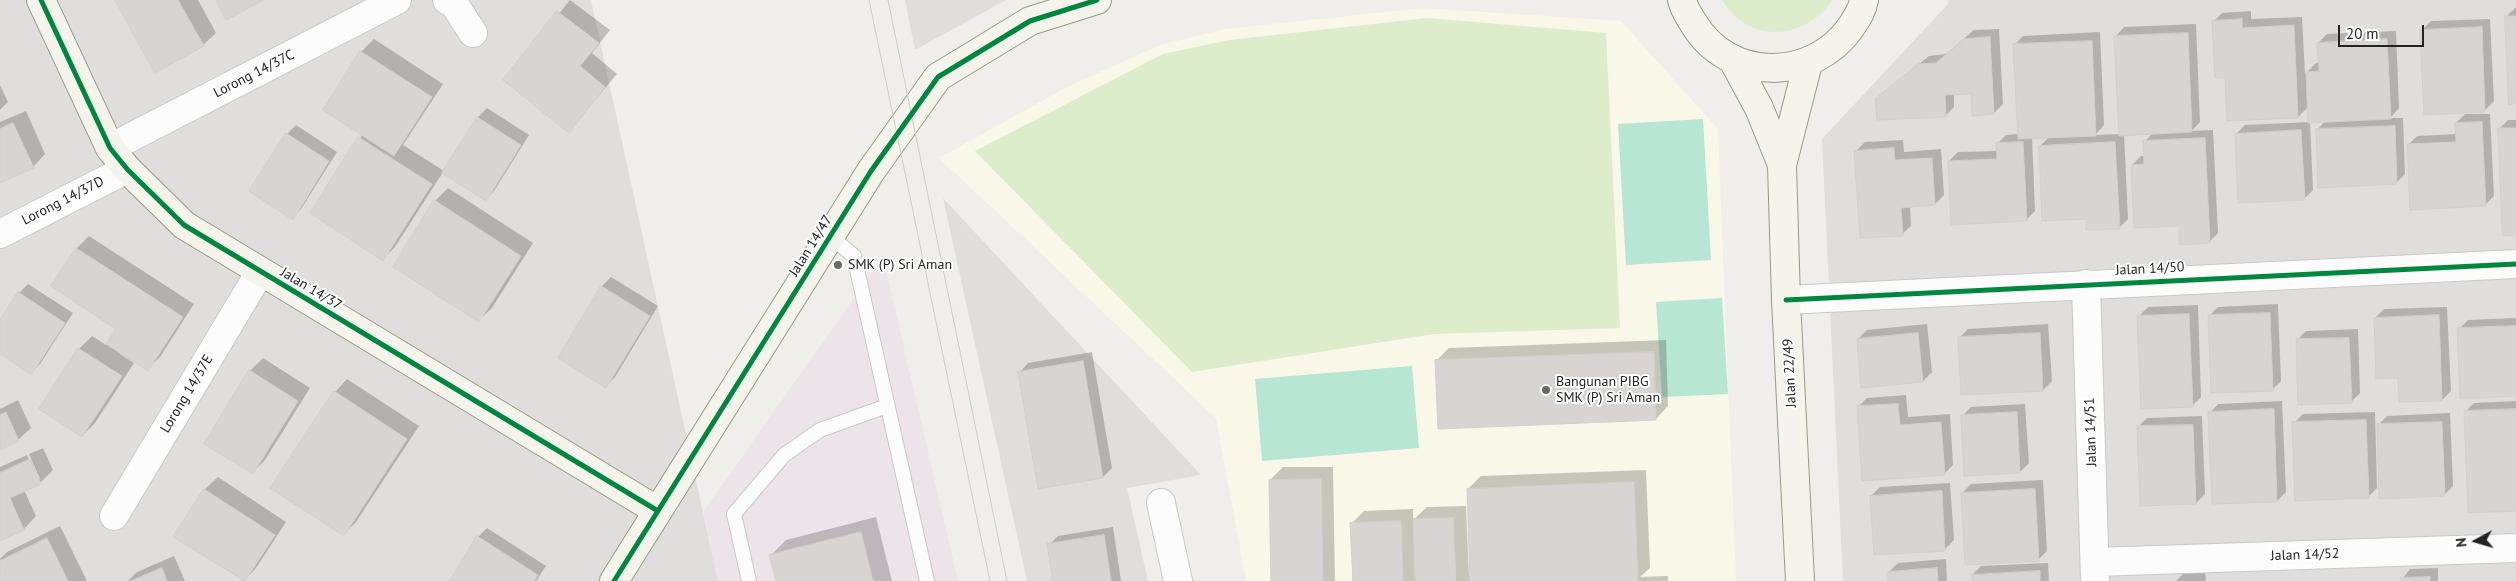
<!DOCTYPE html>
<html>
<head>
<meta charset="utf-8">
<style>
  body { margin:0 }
  #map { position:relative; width:2516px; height:581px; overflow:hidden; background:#f0eeeb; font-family:"PT Sans",sans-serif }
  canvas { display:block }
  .north { position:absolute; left:2451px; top:516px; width:50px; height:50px; -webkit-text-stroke:4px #fff; paint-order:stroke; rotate:264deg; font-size:14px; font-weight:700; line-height:20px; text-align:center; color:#222 }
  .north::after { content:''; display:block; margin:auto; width:18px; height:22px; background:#222; clip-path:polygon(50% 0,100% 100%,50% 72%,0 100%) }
  .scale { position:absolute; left:2338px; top:25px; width:86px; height:22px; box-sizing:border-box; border:2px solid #222; border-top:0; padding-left:6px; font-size:15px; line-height:18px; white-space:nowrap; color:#222; -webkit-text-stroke:4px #fff; paint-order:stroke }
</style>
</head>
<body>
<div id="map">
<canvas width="2516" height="581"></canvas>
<div class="north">N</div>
<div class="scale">20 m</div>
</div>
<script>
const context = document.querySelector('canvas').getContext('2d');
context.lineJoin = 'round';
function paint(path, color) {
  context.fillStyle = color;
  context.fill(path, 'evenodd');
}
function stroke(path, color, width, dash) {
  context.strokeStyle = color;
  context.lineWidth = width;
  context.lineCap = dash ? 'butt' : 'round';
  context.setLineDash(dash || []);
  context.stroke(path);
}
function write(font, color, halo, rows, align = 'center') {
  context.font = font + ' "PT Sans",sans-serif';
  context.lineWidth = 4;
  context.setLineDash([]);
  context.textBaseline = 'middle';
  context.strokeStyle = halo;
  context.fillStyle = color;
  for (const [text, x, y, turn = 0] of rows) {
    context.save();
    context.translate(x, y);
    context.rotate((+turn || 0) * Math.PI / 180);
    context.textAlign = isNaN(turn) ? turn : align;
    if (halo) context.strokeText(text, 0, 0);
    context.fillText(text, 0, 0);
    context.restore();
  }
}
paint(new Path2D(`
  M0,0h591l127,581h-718z
  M905,0h101l-91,50z
  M1948,0h568v581h-673l-21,-442 126,-135z
  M943,198l258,277 -74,13 21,93h-121z`), '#dfdedc');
paint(new Path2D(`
  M883,257l75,324h-240l-15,-69z`), '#ede4e9');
paint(new Path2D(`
  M1423,8l198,13 97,108 18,452h-490l-30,-163 -277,-260 128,-71 93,-42 65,-16z`), '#f8f7e8');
paint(new Path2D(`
  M1722,0h111c-29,40 -83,45 -111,0z
  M1427,18l179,15 14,295 -186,6 -242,38 -217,-221 188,-97 66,-14z`), '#ddeccb');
paint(new Path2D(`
  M1703,119l8,141 -85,5 -8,-141z
  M1722,298l6,96 -66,3 -6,-95z
  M1412,366l7,82 -157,13 -7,-82z`), '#b7e6d2');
paint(new Path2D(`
  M116,0h82l18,33 -13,12z
  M570,0l40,30 -18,23 25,21 -48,57 -64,-51z
  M2515,8h1v95l-10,-86z
  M2251,11v8l51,-2 3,57 11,-11h3l-1,-20 9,-9 69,-3 3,77 -9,10h13l2,56 -9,9 -79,-53 9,-10 -16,1 3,69 -9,9 -68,-65 9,-9 64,-3v-16l-11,11 -72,-41 -13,-54 9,-9z
  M2490,19l4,82 -9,9 -63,-80 9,-9z
  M2196,24l4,98 -8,9 21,-1 5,103 -9,9 -29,-17 -48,-60 9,-9h4v-15l8,-8 -29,1 4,85 -9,9 -32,-10 -47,-72 10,-10 -18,1 3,74 -9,9 -77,-59 9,-9 40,-1 -1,-7 9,-9 13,-1 -5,-89 9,-9 77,-4 4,93 -9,10 25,-1 -4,-98 8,-9z
  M1999,29l4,75 -9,9 -22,-21 -18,1v14l-9,9 -59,-25 43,-35 17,-2 28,-24z
  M374,39l69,45 -40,61 41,26 34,-54 9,-9 42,27 -35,56 -9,9 -42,-28 -48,75 -12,12 -72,-46 52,-79 -38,-24 36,-58z
  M0,85l8,17 -8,8z
  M26,111l19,43 -12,13 -33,14v-59z
  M2465,114h25l4,82 -9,9 -77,-60 9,-9 40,-2 -1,-11z
  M2508,120h8v114l-17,-105z
  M296,125l41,27 -36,57 -9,9 -5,-84z
  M1903,140l1,12 37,-3 3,46 -9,9 -25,2 1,20 -9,8 -46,-83 9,-9z
  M448,188l85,55 -41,65 -13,12 -44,-119z
  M89,236l105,68 -34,53 -13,12 -26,-17 -1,2 14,9 -39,60 -13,13 -42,-28 39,-59 13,-13 14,9 12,-16 -65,-43 24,-38z
  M611,277l47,29 -43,71 -9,9 -47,-29 43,-71z
  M28,284l45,29 -33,51 -9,9 -31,-20v-30l19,-30z
  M2278,304l3,77 -9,9 -63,-74 9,-9z
  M2198,305l3,92 -9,9 -53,-90 9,-9z
  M2447,307l4,84 -9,9 -43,-23 -24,-59 9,-9z
  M2516,318v77l-57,-66 9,-9z
  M1927,324l5,48 -9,9 -65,-42 9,-9z
  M2048,324l4,57 -9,9 -84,-52 9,-9z
  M2358,329l2,64 -9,9 -54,-62 9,-9z
  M1666,340l2,66 -12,13 -220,-58 13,-13z
  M1092,352l20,116 -9,9 -83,-105 8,-9z
  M263,358l47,30 -45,72 -13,13 -2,-102z
  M347,379l72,47 -63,96 -13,13 -8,-143z
  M1906,395l2,22 42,-3 3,51 -9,9 -86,-67 9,-9z
  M18,400l13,28 -13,12 -18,9v-40z
  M2282,401l4,91 -9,9 -67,-88 8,-9z
  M2516,401v109l-51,-98 9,-9z
  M2025,404l4,59 -9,9 -58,-56 9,-9z
  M2375,412l2,76 -9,9 -74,-74 9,-9z
  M2450,413l3,73 -9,9 -66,-70 9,-9z
  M2202,416l3,78 -9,9 -58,-76 9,-9z
  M43,448l10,22 -13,13 -16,7 12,26 -12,13 -24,11v-73l27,-12 10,24h3l-11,-25z
  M1283,467h50l2,114h-63l-2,-101z
  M1646,470l4,98 -10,9 28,-1v5h-314l-2,-58 12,-12 49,-2v11l14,-13 39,-1 3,70h2l-3,-87 13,-13z
  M218,477l68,45 -30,46 -12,13 -69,-45 30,-47z
  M2043,480l4,71 -9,9 -76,-67 9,-9z
  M1950,483l4,57 -9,9 -74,-53 9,-9z
  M876,517l16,64h-115l-6,-26 15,-15z
  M60,526l27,55h-85l-2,-22 7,-7z
  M1113,527l8,54h-67l-5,-36 9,-9z
  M487,528l59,38 -10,15h-85l27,-44z
  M174,556l11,25h-57l9,-9z
  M1946,559l1,22h-57l-1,-9 9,-9z
  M2048,563l1,18h-76l-1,-6 9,-9z
  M2438,568v13h-37l9,-12z
  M2205,571l1,10h-30l9,-9z`), '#0003');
const building = new Path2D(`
  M115,0h63l26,46 -49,27z
  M216,0h48l-38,20z
  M557,11l42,32 -19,23 25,21 -36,46 -66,-53z
  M2505,16h11v88l-7,1z
  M2242,19v9l52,-3 4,93 -71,3 -2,-44 -10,1 -3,-57z
  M2482,27l3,85 -61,3 -4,-85z
  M2188,33l4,99 -73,4 -5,-100z
  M1990,37l4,77 -22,2 -1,-22 -26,1 1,22 -69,3 -2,-21 43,-35 18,-1 28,-24z
  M2387,39l4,80 -83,4 -2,-51 13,-1 -2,-28z
  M2092,41l4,95 -78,3 -5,-95z
  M360,51l72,46 -38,59 -71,-46z
  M477,117l44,28 -35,56 -44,-28z
  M2482,122l4,84 -76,4 -3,-66 49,-2 -1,-19z
  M13,123l21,45 -34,15v-54z
  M2395,126l2,58 -79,4 -2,-59z
  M2498,128h18v107l-13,1z
  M2301,130l4,70 -67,3 -3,-69z
  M286,133l43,28 -36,59 -44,-29z
  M358,137l74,47 -49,77 -73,-48z
  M2205,138l5,105 -31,2v-19l-45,2 -3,-63 13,-1 -1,-23z
  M2023,142l4,79 -76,4 -3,-64 49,-2 -1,-16z
  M2115,142l5,87 -34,1v-11l-44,2 -3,-75z
  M1894,148l1,12 37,-2 3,47 -34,3 2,28 -43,2 -6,-87z
  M434,200l87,56 -42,66 -86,-55z
  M76,248l107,69 -35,54 -42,-27 10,-15 -65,-43z
  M601,286l49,30 -44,72 -48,-30z
  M18,292l47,31 -34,52 -31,-21v-34z
  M2270,313l3,78 -62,2 -3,-78z
  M2189,314l4,93 -52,2 -4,-93z
  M2439,315l3,86 -43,1 -1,-24 -22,1 -2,-61z
  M2516,326v70l-56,3 -3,-71z
  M1918,333l5,49 -62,6 -4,-49z
  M2040,333l3,58 -82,4 -3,-58z
  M2349,338l3,65 -54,2 -2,-66z
  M78,348l44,28 -40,61 -43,-28z
  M1654,352l2,68 -218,9 -3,-69z
  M1083,361l20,117 -65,11 -20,-117z
  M249,370l49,31 -45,73 -49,-30z
  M334,391l73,48 -63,97 -74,-48z
  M1898,404l2,21 41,-3 4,53 -83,6 -5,-75z
  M2274,409l3,93 -65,2 -4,-92z
  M2516,409v102l-48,2 -4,-102z
  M6,412l13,29 -19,9v-35z
  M2017,412l3,61 -56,3 -3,-61z
  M2366,420l3,78 -74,3 -3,-79z
  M2442,422l3,74 -66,3 -2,-75z
  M2193,425l3,79 -56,2 -3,-80z
  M30,459l11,25 -31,14 14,32 -24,11v-68z
  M1321,479l2,102h-52l-2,-101z
  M1634,482l4,99h-168l-3,-92z
  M204,489l71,46 -30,46 -72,-44z
  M2035,489l4,72 -74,4 -4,-72z
  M1942,491l3,60 -71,4 -4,-59z
  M1453,518l3,63h-41l-2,-62z
  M1401,521l2,60h-50l-3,-58z
  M861,532l12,49h-97l-7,-26z
  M1104,535l7,46h-58l-6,-37z
  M477,536l61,39 -4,6h-84z
  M47,538l21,43h-67l-1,-20z
  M162,568l5,13h-36z
  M1937,568l1,13h-50v-9z
  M2040,571v10h-68l-1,-6z
  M2430,577v4h-30v-3z`);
paint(building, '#d7d4d2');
stroke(building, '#d3d0cc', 1);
const lane = new Path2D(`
  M831,237l23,19 73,325
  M749,581l-15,-67 50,-59 36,-25 67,-24`);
const street = new Path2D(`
  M447,0l7,4 19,29
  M110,148l287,-148
  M0,234l127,-65
  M2086,284l9,296
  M1786,300l730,-36
  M1161,503l17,78
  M114,516l146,-244
  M2095,562l421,-14`);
const secondary = new Path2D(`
  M41,0l69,148 17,21 57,56 474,286
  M1682,0c2,9 7,16 12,24 35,58 119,58 157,3 6,-9 11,-16 13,-27
  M1733,60l26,48 23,57
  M614,581l257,-410 67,-94 92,-56 67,-21
  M1800,581l-14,-281 -4,-135 26,-102`);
stroke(lane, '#c9c8c7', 16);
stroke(street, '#c9c8c7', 30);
stroke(secondary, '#999a82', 30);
stroke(lane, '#fdfcfc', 14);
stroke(street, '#fdfcfc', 28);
stroke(secondary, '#f4f4ed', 28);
stroke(new Path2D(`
  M869,0l121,581
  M888,0l119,581`), '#ccc', 1);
stroke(new Path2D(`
  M41,0l69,148 17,21 57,56 474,286
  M1786,300l730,-36
  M614,581l257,-410 67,-94 92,-56 67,-21`), '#00873e', 5);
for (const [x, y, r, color] of [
  [838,265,5,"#6a6968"],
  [1546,390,5,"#6a6968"]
]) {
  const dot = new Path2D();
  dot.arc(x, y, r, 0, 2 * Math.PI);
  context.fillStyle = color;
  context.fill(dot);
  stroke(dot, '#fff', 2);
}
write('14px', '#222', '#fff', [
  ["Lorong 14/37C",254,74,-27],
  ["Lorong 14/37D",63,201,-27],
  ["Jalan 14/47",811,246,-58],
  ["Jalan 14/50",2150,269,-3],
  ["Jalan 14/37",311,289,31],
  ["Jalan 22/49",1790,373,-93],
  ["Lorong 14/37E",187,394,-59],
  ["Jalan 14/51",2091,432,-92],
  ["Jalan 14/52",2305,555,-2]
]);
write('14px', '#222', '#fff', [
  ["SMK (P) Sri Aman",848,265],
  ["Bangunan PIBG",1556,382],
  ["SMK (P) Sri Aman",1556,398]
], 'left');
</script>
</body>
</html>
